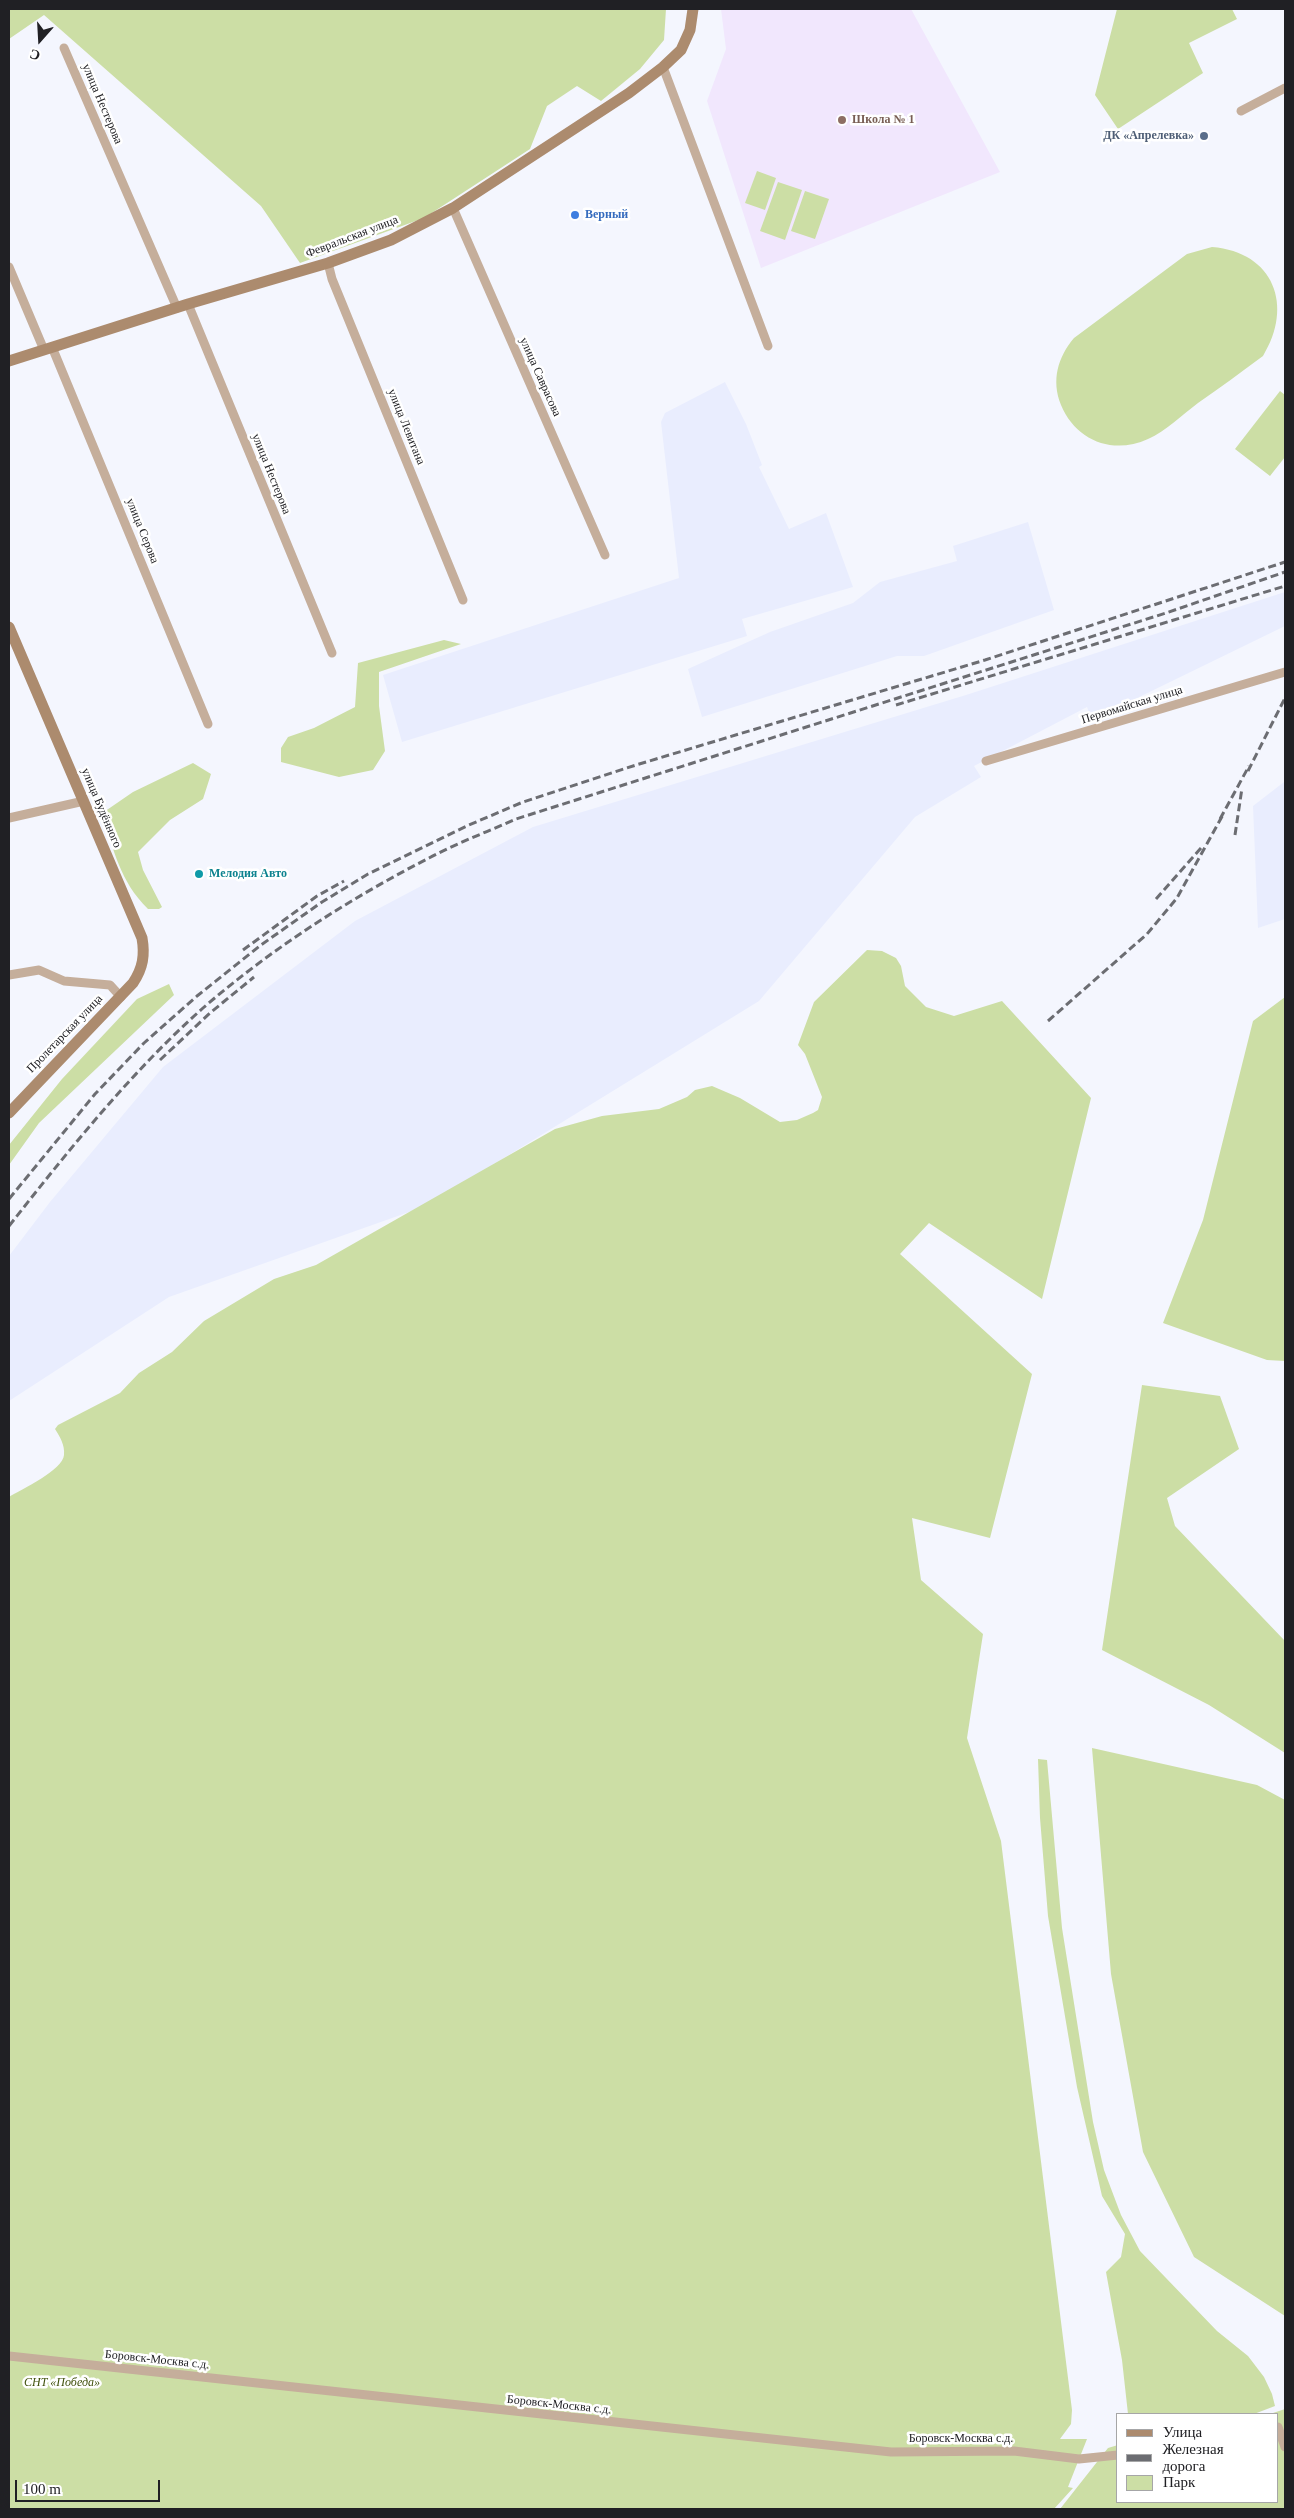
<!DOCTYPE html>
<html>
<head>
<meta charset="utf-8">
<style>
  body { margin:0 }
  #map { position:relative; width:1294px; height:2518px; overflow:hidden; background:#f4f6fe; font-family:Georgia,serif }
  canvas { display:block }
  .frame { position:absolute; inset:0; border:10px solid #202024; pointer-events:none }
  .legend { position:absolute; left:1116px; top:2413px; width:162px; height:90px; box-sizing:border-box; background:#fff; border:1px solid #a6a6a7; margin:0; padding:6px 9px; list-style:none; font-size:15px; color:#202024 }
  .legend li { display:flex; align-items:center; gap:10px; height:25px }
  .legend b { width:25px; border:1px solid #a6a6a7 }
  .north { position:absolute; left:15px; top:15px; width:50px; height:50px; -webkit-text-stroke:4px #fff; paint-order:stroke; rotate:199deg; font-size:14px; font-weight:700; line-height:20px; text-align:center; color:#202024 }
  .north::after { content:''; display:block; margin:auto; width:18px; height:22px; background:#202024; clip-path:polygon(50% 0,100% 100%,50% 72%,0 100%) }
  .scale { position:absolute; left:15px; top:2480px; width:145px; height:22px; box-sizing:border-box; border:2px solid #202024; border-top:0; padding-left:6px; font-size:15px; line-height:18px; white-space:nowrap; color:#202024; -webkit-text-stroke:4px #fff; paint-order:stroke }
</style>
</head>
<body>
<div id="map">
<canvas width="1294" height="2518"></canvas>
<div class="frame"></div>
<ul class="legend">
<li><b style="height:6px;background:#ac8b6e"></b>Улица</li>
<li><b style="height:6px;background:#6c6d72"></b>Железная дорога</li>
<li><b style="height:14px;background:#ccdea5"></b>Парк</li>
</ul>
<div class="north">С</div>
<div class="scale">100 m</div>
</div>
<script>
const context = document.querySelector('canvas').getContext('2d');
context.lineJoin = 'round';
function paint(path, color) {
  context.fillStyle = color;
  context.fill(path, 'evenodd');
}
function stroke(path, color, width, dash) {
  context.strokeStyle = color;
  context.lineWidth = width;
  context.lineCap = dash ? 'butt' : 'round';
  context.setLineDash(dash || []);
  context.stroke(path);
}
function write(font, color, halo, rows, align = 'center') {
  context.font = font + ' Georgia,serif';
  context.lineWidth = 5;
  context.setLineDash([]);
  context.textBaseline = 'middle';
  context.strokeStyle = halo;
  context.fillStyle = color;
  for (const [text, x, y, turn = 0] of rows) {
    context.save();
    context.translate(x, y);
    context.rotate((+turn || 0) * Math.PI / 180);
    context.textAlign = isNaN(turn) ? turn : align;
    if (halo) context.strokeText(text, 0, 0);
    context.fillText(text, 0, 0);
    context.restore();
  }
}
paint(new Path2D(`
  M725,382l21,42 16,41 -3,2 30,62 37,-16 27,74 -111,32 5,17 -345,106 -19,-67 296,-97 -18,-156 4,-9z
  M1028,522l26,88 -130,46h-27l-195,61 -14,-48 82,-37 83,-29 27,-21 77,-21 -4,-15z
  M1285,592v34l-193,94 -5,-13 -113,59 7,11 -66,40 -156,184 -333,205 -257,91 -160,104v-145l41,-54 113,-135 192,-146 178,-94 433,-132z
  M1285,724v195l-27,9 -5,-122 31,-24z`), '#e9edfe');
paint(new Path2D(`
  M721,9h190l89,163 -239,96 -54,-167 19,-52z`), '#f1e7fd');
paint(new Path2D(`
  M9,9h657l-2,31 -24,29 -39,32 -24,-15 -30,20 -17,43 -106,69 -124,45 -39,-57 -217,-191 -35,24z
  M1117,9h115l5,10 -48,24 14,30 -85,56 -23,-34z
  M757,171l19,7 -11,32 -20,-7z
  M778,182l24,8 -17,50 -25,-9z
  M805,191l24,8 -14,40 -24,-8z
  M1212,247c62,5 82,59 51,109 -22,16 -43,32 -65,47 -16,12 -32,28 -50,36 -35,16 -72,2 -87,-34 -10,-25 -3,-48 13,-67l113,-84z
  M1280,391l5,4v62l-15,19 -35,-27z
  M444,640l17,4 -82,28v34l6,45 -12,19 -34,7 -58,-15v-14l7,-11 26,-9 41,-21 3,-44z
  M193,763l18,11 -8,25 -33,21 -32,32 5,18 19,37 -3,2h-11c-29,-29 -33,-58 -47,-95l32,-22z
  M867,950l15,1 14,7 5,8 4,20 21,21 28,9 48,-15 89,97 -49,201 -113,-76 -29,31 132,120 -42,164 -78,-20 9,62 62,54 -16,104 34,103 71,569 -1,14 -11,15h27l-19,48 5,1 -19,21h-1045v-1012c13,-8 54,-27 55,-42 1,-10 -4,-18 -9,-26l3,-4 62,-32 19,-20 33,-21 32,-31 70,-42 42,-14 239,-136 47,-13 57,-7 28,-12 8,-7 17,-4 28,12 40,24 17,-2 16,-7 5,-3 4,-13 -17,-43 -7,-9 16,-43z
  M169,984l5,11 -135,128 -30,42v-20l53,-66 75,-80z
  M1285,997v364l-18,-1 -104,-37 40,-103 50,-199z
  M1142,1385l78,11 19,53 -72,49 8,28 110,115v112l-76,-48 -107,-55z
  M1092,1748l165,37 28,15v516l-91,-59 -51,-105 -32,-178z
  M1038,1759l9,1 15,168 31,194 11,48 17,45 19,36 77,80 31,25 16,21 8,17 3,12 -21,8h-126l-6,-54 -16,-88 15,-15 4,-23 -23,-38 -25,-109 -29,-171 -8,-98z
  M1285,2409v100h-225l48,-61 10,-3v57h160v-88h-8z`), '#ccdea5');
stroke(new Path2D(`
  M64,48l113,260
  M663,67l105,279
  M1241,111l44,-23
  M453,208l152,347
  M328,263l4,16 131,321
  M9,267l35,83
  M188,304l144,349
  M52,347l156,377
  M986,761l299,-89
  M9,818l75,-17
  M9,975l30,-5 25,11 46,4 11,12
  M9,2356l882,96 123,-1 65,8 39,-4
  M1278,2427l7,20`), '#c5ae9b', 9);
stroke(new Path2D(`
  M9,361l179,-57 140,-41 63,-23 62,-32 176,-115 34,-26 18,-17 9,-20 3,-21
  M9,627l133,311c3,17 1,30 -9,45l-124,130`), '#ac8b6e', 11);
stroke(new Path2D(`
  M896,705l389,-119
  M1248,771l37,-73
  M1220,819l29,-53
  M1235,835l7,-47
  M1156,899l45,-51
  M243,950l74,-54 27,-15
  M1048,1021l99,-87 30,-36 47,-85
  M160,1060l50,-47 44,-36
  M9,1199l86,-105 49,-51 53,-47 64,-51 61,-43 46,-28 101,-49 54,-23 113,-37 349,-105 300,-98
  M9,1226c60,-76 121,-153 194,-218 68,-59 146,-109 226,-150 28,-15 58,-26 87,-39l650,-206 119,-41`), '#6c6d72', 3, [8, 4]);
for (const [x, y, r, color] of [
  [842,120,5,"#8d6e63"],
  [1204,136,5,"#5c6f8a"],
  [575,215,5,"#3f7fe0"],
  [199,874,5,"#0f9aa8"]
]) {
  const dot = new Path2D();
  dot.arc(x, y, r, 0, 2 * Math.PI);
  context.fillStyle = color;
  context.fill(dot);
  stroke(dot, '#fff', 2);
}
write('12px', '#202024', '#fff', [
  ["улица Нестерова",102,104,67],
  ["Февральская улица",352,237,-21],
  ["улица Саврасова",540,377,66],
  ["улица Левитана",406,427,68],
  ["улица Нестерова",271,474,68],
  ["улица Серова",142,531,68],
  ["Первомайская улица",1132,705,-17],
  ["улица Будённого",101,808,67],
  ["Пролетарская улица",65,1034,-46],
  ["Боровск-Москва с.д.",157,2360,6],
  ["Боровск-Москва с.д.",559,2405,6],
  ["Боровск-Москва с.д.",961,2439]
]);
write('bold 12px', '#785e54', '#fff', [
  ["Школа № 1",852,120]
], 'left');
write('bold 12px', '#4e5e75', '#fff', [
  ["ДК «Апрелевка»",1194,136]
], 'right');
write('bold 12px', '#366cbe', '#fff', [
  ["Верный",585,215]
], 'left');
write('bold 12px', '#0d838f', '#fff', [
  ["Мелодия Авто",209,874]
], 'left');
write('italic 12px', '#41510c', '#fff', [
  ["СНТ «Победа»",62,2383]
]);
</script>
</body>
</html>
